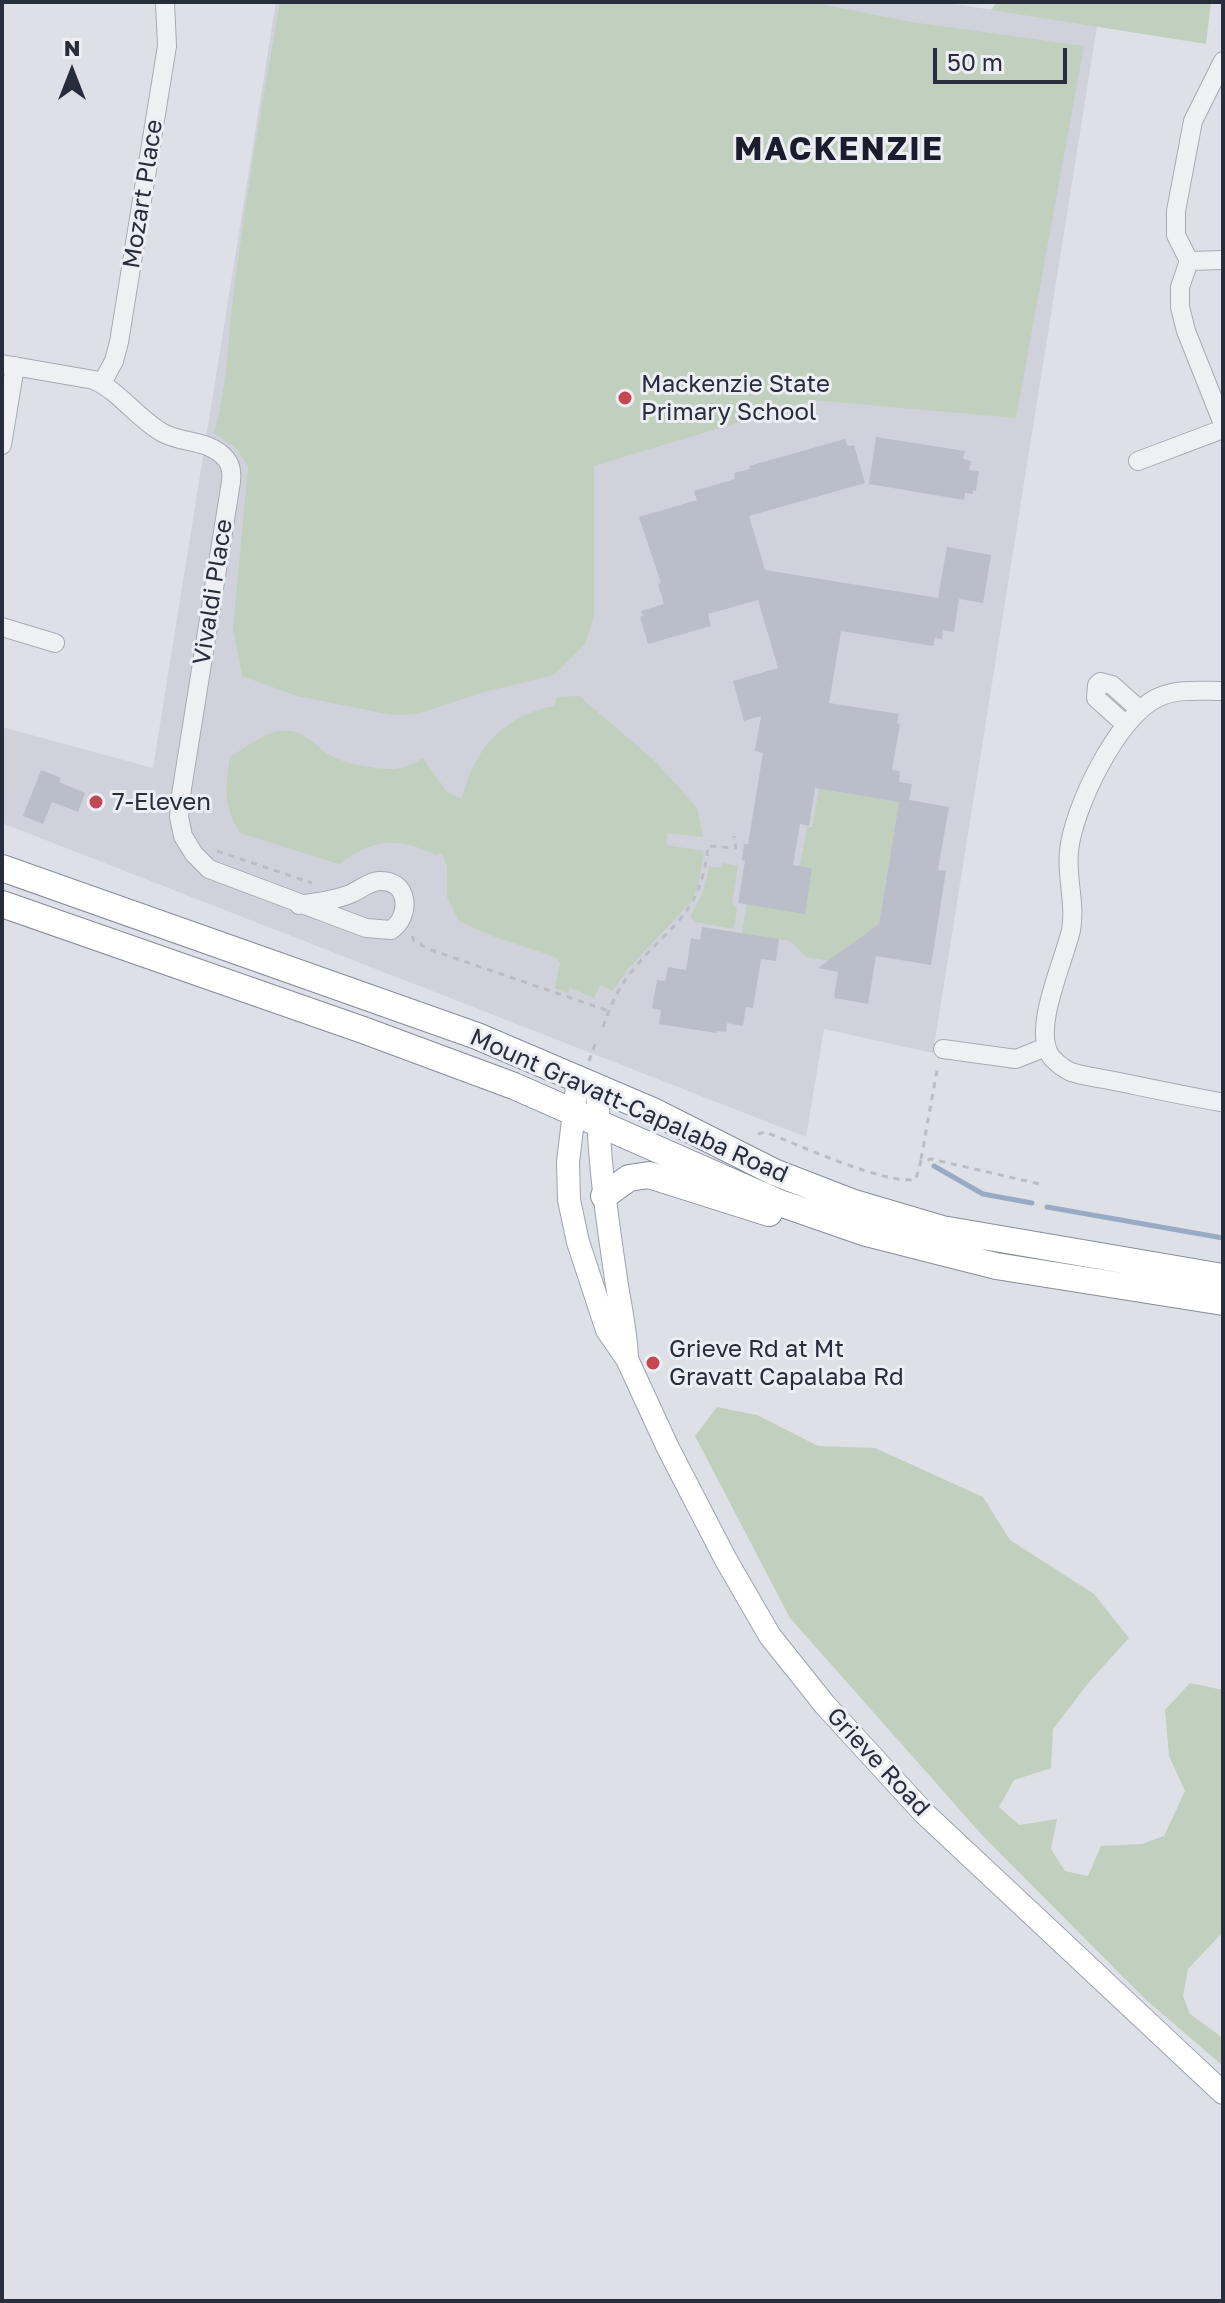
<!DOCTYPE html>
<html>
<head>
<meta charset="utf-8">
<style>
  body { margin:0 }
  #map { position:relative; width:1225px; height:2303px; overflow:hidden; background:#dde0e6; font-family:"Golos Text",sans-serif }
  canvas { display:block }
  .frame { position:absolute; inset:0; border:4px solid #272d3b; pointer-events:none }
  .north { position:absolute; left:32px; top:32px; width:80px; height:80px; -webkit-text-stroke:6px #eceef4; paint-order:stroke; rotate:0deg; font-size:22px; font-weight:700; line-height:32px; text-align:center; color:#272d3b }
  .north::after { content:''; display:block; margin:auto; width:28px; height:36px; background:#272d3b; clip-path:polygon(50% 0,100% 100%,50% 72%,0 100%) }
  .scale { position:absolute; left:933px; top:48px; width:134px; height:36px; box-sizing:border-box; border:4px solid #272d3b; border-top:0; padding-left:10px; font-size:24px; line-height:28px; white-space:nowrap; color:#272d3b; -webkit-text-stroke:6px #eceef4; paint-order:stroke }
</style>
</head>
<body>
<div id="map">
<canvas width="1225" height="2303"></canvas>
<div class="frame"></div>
<div class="north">N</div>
<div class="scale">50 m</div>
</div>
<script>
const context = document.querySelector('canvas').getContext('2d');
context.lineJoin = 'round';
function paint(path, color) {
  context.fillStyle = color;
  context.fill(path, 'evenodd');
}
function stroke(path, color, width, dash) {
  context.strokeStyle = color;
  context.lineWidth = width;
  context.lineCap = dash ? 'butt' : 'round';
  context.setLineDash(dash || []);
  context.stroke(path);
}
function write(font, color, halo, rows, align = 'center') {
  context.font = font + ' "Golos Text",sans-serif';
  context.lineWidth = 6;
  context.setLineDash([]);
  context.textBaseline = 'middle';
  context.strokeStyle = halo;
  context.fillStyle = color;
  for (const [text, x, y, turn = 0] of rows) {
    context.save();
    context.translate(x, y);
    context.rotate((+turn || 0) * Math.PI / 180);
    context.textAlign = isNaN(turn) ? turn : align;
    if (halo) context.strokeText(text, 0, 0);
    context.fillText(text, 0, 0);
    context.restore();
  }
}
paint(new Path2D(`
  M276,2h665l156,24 -164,1027 -109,-24 -18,108 -804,-314v-96l151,41z`), '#cfd2da');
paint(new Path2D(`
  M280,2h531l100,20 173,24 -68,372 -204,-18 -218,66v150l-9,28 -31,31 -70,17 -66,22 -26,1 -95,-19 -55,-20 -9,-47 15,-162 -11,-18 -23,-16c15,-51 14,-105 22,-158 12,-91 28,-182 44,-273z
  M997,2h214l-5,42 -215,-34z
  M579,696l77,66 41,46 6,29 -36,-4 -1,12 38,6 -5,33 -9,19 -63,67 -14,21 -13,-6 -6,13 -24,-10 -2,6 -13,-6 5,-25 -5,-6 -63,-21 -33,-15 -12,-24v-30l-5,-14 -6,2c-38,-18 -63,-17 -97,9l-99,-31c-17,-30 -15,-42 -10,-76 15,-9 32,-23 49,-26 22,-4 34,13 49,23 12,9 51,16 66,15 11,-1 20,-6 29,-11l24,34 14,6c5,-8 6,-20 11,-29 16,-35 46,-57 83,-63l2,-9z
  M819,789l80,13 -20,122 -50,37 -23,-4 -16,-16 -48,-8 5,-29 58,9 7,-45 -12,-2 7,-39h5z
  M723,863l15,3 -6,37 5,5 -3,21 -38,-7 -6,-5 14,-27 5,-24 13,2z
  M717,1407l40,8 61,31 57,2 108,49 27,43 84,54 35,44 -39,43 -37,48 -2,39 -37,12 -15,27 20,18 38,-6 -6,30 14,22 23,5 13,-30 41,-2 22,-8 21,-45 -16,-35 -4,-46 25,-27 33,7v242l-35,37 -5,27 7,18 33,24v28l-78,-67 -163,-164 -192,-217 -95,-182z`), '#c1cfbe');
stroke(new Path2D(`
  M934,1166l49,28 49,9
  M1047,1207l176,31`), '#99abc4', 5);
paint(new Path2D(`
  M876,437l89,14 -2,8 8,2 -2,9 10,1 -3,20 -3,-1v4l-8,-1 -1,7 -95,-16z
  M845,439l3,7 6,-1 11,38 -116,33 16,54 173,28 9,-51 44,8 -8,48 -24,-4 -5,33 -11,-2 -1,9 -7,-1 -2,8 -92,-15 -12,72 70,11 -2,9 3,1 -8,46 8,1 -1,11 13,2 -3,16 40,7 -11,63 8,1 -15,94 -55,-9 -8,48 -34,-6 4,-26 -20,-4 61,-44 20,-122 -84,-14 -6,38 -9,-2 -7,41 19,3 -7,46 -67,-11 7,-42 -3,-1 2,-16h4l15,-91 -8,-2 6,-35 -17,5 -11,-40 45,-13 -20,-68 -50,14 3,12 -63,18 -8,-27 3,-1 -2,-5 23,-7 -6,-20 3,-1 -22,-66 58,-17 -3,-9 41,-12 -1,-6 16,-4 -1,-3z
  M41,770l20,8 -2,4 26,11 -7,19 -26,-10 -9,22 -20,-8z
  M702,927l77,12 -3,22 -15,-2 -8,49 -7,-1 -3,19 -16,-3 -1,9 -9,-1 -1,2 -57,-9 2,-14 -9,-2 5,-28 8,1 3,-14 18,3 5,-32 9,2z`), '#babec8');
const minor = new Path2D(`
  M1223,61l-30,60 -17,90v24l13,26 -9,26v20l6,24 37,93
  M1189,261l34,-1
  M2,364l92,16c26,12 44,39 69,53 20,11 46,6 63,26 7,8 6,19 4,29l-49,307 -2,22 4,19 11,18 15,15 157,59 25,2c21,-14 18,-51 -12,-49 -11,1 -19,9 -29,13 -16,7 -34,8 -51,11
  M102,383l12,-22 5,-19 48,-296 -2,-44
  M2,445l13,-79
  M1138,461l85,-32
  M2,627l53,16
  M1126,725l-30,-27 1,-13 3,-3 12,3 28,25
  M943,1049l73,10 30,-12
  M1220,1102c-34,-6 -67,-13 -101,-20 -16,-4 -33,-5 -48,-10 -7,-3 -14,-9 -19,-14 -22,-26 13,-99 19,-128 5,-27 -5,-52 -2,-79 4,-42 48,-134 88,-153 20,-10 45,-7 66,-7`);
const major = new Path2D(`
  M578,1079l-10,83 1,38 9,42 29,88 20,29 41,89 58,112 44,76 55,69 99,108 299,280
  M598,1087c-1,63 8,123 17,185 4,30 11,57 12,86`);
const highway = new Path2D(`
  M2,868l475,168 178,76 119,60 80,31 88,26 281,48
  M2,904l361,126 151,56 263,116 89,31 130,33 227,36
  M604,1196l25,-18 20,-3 120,38`);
stroke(minor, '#a6aab3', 20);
stroke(major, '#9da3b1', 24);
stroke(highway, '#858c9b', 28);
stroke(new Path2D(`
  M217,851l95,32
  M412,936l2,5 17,9 178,61
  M603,1027c7,-20 15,-39 29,-56 39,-48 69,-55 76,-125l28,2 -2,-12
  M589,1061l7,-19
  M758,1134l7,-2c32,12 122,54 151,47l5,-18 10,-2 113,26
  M921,1159l17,-94`), '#bbbdc4', 3, [6, 6]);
stroke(minor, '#eff0f4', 18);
stroke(major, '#fff', 22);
stroke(highway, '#fff', 26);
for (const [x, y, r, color] of [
  [625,398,8,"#c54751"],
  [96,802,8,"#c54751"],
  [653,1363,8,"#c54751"]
]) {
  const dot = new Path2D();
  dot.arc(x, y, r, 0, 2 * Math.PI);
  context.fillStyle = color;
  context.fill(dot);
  stroke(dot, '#eceef4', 3);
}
write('24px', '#272d3b', '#eceef4', [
  ["Mozart Place",143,194,-81],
  ["Vivaldi Place",213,592,-81],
  ["Mount Gravatt-Capalaba Road",629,1106,24],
  ["Grieve Road",878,1762,47]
]);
write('24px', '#272d3b', '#eceef4', [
  ["Mackenzie State",641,384],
  ["Primary School",641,412],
  ["7-Eleven",112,802],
  ["Grieve Rd at Mt",669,1349],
  ["Gravatt Capalaba Rd",669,1377]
], 'left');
context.letterSpacing = '2px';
write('bold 32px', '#1a1e2c', '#eceef4', [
  ["MACKENZIE",839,150]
]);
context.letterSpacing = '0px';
</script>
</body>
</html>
